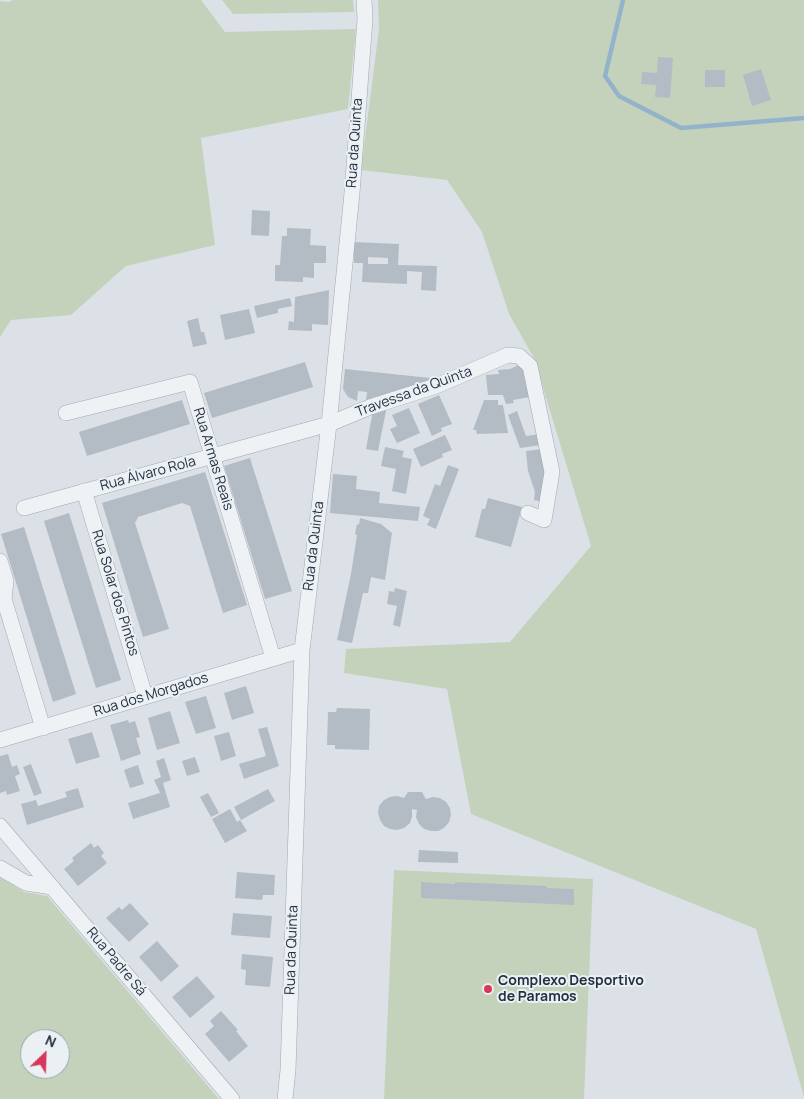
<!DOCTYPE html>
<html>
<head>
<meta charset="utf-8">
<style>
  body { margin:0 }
  #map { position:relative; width:804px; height:1099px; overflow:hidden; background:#dce1e7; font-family:Manrope,sans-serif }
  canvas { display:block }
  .north { position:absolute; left:20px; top:1029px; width:50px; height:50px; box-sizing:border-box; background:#ebf0f5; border:1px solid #9ca3ac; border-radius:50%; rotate:24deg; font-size:14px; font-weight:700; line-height:20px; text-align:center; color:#25303f }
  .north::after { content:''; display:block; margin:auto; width:18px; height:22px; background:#d8365b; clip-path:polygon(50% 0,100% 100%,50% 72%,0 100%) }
</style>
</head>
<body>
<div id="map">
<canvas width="804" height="1099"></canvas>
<div class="north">N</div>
</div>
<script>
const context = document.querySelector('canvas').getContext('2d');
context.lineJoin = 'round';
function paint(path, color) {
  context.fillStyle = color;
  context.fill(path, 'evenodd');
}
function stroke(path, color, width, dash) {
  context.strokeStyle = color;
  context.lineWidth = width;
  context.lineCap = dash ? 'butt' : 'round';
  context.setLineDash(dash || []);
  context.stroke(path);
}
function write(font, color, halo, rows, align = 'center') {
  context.font = font + ' Manrope,sans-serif';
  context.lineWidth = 4;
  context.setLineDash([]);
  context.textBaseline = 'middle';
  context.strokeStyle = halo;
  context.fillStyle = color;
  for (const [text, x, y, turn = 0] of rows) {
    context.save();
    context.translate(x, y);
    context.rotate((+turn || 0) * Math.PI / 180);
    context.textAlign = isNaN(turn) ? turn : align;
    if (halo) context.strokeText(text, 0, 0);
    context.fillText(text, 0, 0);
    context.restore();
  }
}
paint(new Path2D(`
  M13,0h188l24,32 131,-3 -8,80 -147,29 14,107 -89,21 -55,49 -60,5 -11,17v-336l8,1z
  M222,0h131l1,12 -121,2z
  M378,0h426v1097l-48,-168 -285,-115 -24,-125 -103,-16 2,-24 164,-7 81,-96 -57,-188 -25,-44 -27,-82 -35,-52 -86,-10 18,-141z
  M394,870l199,9 -9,220h-200z
  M0,877l24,15 23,4 172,203h-219zM30,1039h30v30h-30z`), '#c4d2bc');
stroke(new Path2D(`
  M623,0l-18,76 14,20 62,32 123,-10`), '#93b3cb', 4.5);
paint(new Path2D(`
  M658,57l15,1 -3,40 -15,-1 1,-12 -15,-1 1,-12 15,1z
  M761,69l10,31 -19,6 -9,-31z
  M705,70h20v17h-20z
  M252,210l18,1 -1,25 -18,-1z
  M287,228l24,1 -1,16 16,1v17h-12v15l-11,-1v5l-28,-1v-16h5l2,-29h5z
  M354,242l45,2 -1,21 39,1 -1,25 -15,-1 1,-18 -15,-1v13l-45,-2 1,-19h-9zM368,257l20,1v6h-20z
  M329,290l-1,35 -16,-1v7l-24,-1 1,-9 5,1 1,-25z
  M290,298l2,8 -14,3v4l-21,5 -3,-12z
  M249,309l6,24 -30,7 -5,-25z
  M198,318l3,14h3l3,12 -14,3 -6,-26z
  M305,362l8,25 -101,31 -8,-25z
  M521,364l9,33 -17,3 1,3 -8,1 -3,-9h-15l-2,-20 13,-1 -1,-4 12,-1z
  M345,369l85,9v3l-64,20 1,-9 -9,-1 -1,10 -9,-4 -5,-8z
  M439,395l13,29 -11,4 1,3 -10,5 -14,-32z
  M182,400l8,24 -103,32 -8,-24z
  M484,400h14v5h5l5,28 -31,1 -1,-4h-3z
  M387,406l-9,45 -12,-2 7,-39z
  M409,408l11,25 -23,10 -7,-14 7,-3 -5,-11z
  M517,411l9,25 14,-2 1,11 -21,3 -12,-33z
  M445,435l7,15 -10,4 1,3 -22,10 -8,-18z
  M385,447l19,4 -2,6 10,2 -6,35 -14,-3 4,-22 -15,-3z
  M542,449l2,20 4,2 -5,31 -9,-2 1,-8 -7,-21 -2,-20z
  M250,458l42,133 -27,8 -41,-133z
  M448,465l11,4 -23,60 -9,-4 3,-6 -7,-3 12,-32 5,2z
  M205,472l42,133 -24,8 -33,-107 -8,-3 -44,14 -3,6 34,106 -26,8 -41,-134z
  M333,474l24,2 -1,13 24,3 -1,11 41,4 -2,14 -88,-8z
  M488,498l34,9 -11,40 -36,-10 7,-28h3z
  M69,513l52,167 -25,8 -52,-167z
  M360,518l21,6 11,9 -7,47 -14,-3 -3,16h-5l-11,50 -15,-3 14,-66 6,-39 -2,-1 2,-10 2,1z
  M24,527l52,167 -23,8 -52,-168z
  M395,588l12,3 -7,36 -7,-2 4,-19 -10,-2 2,-13 5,1z
  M246,686l8,27 -22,7 -8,-27z
  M206,696l10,32 -20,6 -11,-32z
  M337,708l33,1 -1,41 -34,-1v-4h-8l1,-33h8z
  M170,711l10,32 -23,7 -9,-32z
  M128,720l1,3 6,-2 5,16 -4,1 5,16 -20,7 -11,-36z
  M267,727l12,39 -35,13 -5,-15 27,-8 -8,-27z
  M92,732l8,25 -24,7 -8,-25z
  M229,732l7,24 -15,5 -7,-25z
  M8,754l4,13 5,-2 3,9 -5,2 5,15 -13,4 -1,-4 -6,2v-37z
  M195,757l5,15 -13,4 -5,-15z
  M164,758l7,22 -8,3 7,24 -37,12 -5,-16 32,-10 -6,-13 7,-3 -5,-16z
  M31,764l11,29 -8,3 -11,-29z
  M138,765l6,19 -14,4 -6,-18z
  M78,788l6,19 -57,18 -6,-21 15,-4 2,6 29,-9 -2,-5z
  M268,789l7,12 -34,19 -7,-13z
  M408,792h14l4,7 7,-2 7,1 6,4 4,6 1,7 -2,7 -5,6 -6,3h-7l-7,-2 -5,-5 -3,-7 1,-7 -5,-1v8l-2,6 -6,5 -7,2 -7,-1 -6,-3 -4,-6 -2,-7 1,-7 5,-6 6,-3 7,-1 7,2z
  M208,793l11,20 -8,4 -11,-20z
  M230,809l7,13 3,-2 7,11 -22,12 -13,-24z
  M91,843l3,5 4,-3 6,8 -3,3 6,7 -29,23 -14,-17 10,-8 -2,-3z
  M419,850l39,2v11l-40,-1z
  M237,872l38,3 -1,20h-11l-1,5 -27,-2z
  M421,882l34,2v-2l92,4v2l27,1v16l-153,-7z
  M130,903l19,21 -20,18 -23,-24 13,-11 3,3z
  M233,913l39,3 -2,22 -39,-3z
  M157,941l22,25 -18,16 -22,-25z
  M242,954l31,3 -3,30 -25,-2 1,-15 -5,-1z
  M197,976l18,21 -25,21 -18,-21z
  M221,1011l17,19 -2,1 12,15 -19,16 -24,-28 9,-8 -4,-5z`), '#b3bbc4');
const minor = new Path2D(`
  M66,413l124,-31 83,276
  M84,491l61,205
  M24,508l305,-84 41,-17 66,-21 72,-31 11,1 11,10 22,106 -8,48 -16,-7
  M0,561l6,20 -2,18 39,129
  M0,740l302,-90
  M0,826l232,273
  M0,868l26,15 26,4
  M285,1099l3,-29 14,-420 27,-226 23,-231 13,-174 -1,-19`);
stroke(minor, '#a1a8b1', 16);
stroke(minor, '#eff2f5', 15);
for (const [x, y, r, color] of [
  [488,989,5,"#d8365b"]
]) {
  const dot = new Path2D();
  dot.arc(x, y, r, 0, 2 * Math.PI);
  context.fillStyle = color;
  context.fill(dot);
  stroke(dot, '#ebf0f5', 2);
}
write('14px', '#25303f', '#ebf0f5', [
  ["Rua da Quinta",355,143,-86],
  ["Travessa da Quinta",414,392,-20],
  ["Rua Armas Reais",213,459,73],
  ["Rua Álvaro Rola",148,474,-15],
  ["Rua da Quinta",314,546,-83],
  ["Rua Solar dos Pintos",115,593,73],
  ["Rua dos Morgados",151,695,-17],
  ["Rua da Quinta",292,950,-88],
  ["Rua Padre Sá",116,962,50]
]);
write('bold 14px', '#25303f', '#ebf0f5', [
  ["Complexo Desportivo",498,981],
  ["de Paramos",498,997]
], 'left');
</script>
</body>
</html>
